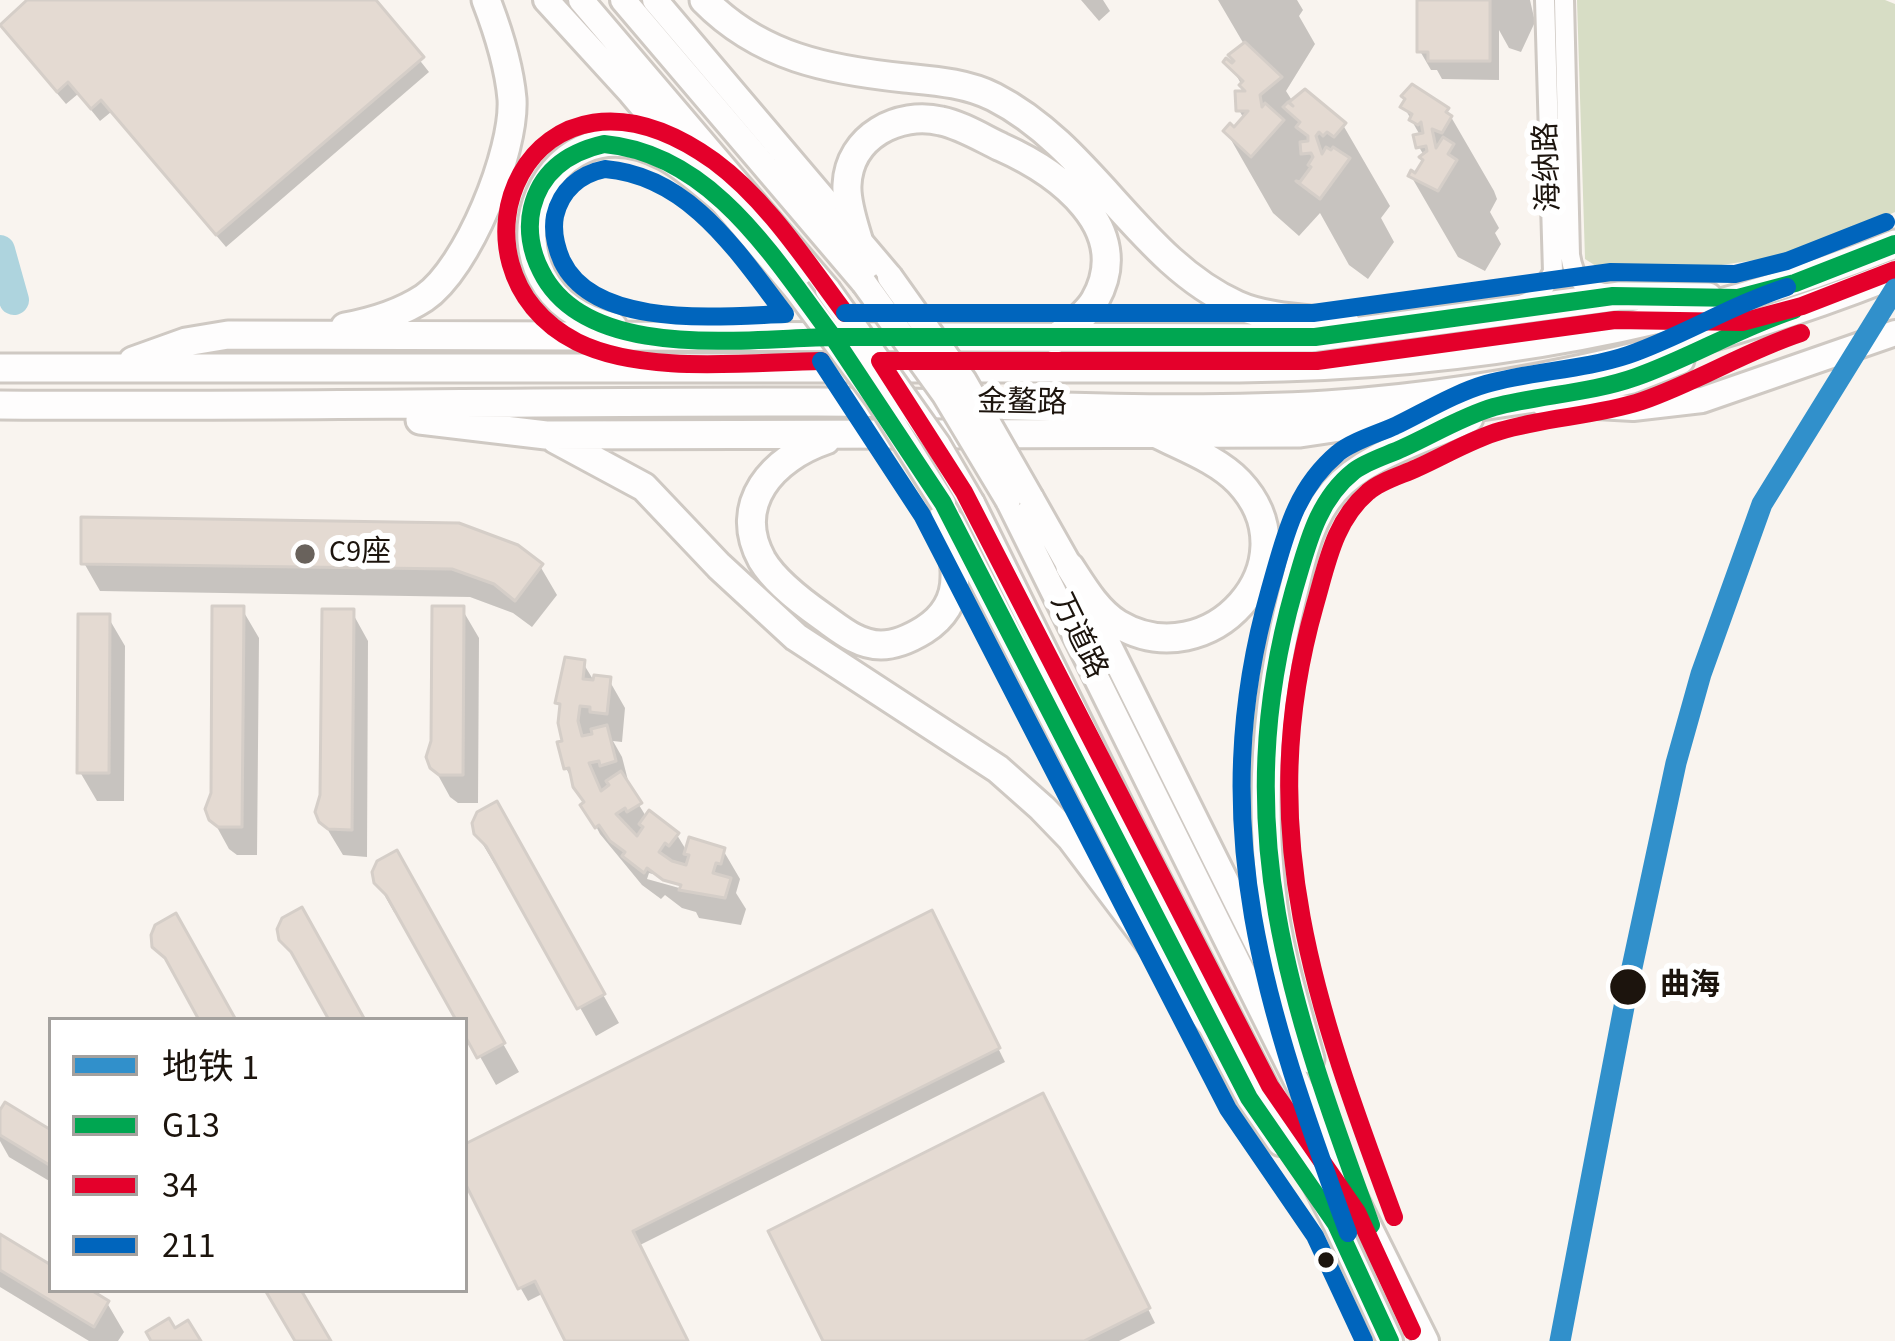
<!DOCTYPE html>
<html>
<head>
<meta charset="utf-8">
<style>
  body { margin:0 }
  #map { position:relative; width:1895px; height:1341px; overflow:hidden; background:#f9f4ef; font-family:"Source Sans 3","Noto Sans SC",sans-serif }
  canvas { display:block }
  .legend { position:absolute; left:48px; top:1017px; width:420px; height:276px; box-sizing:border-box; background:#fff; border:3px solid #a4a19e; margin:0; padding:15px 21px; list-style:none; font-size:36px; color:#1c140d }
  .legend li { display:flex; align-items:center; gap:24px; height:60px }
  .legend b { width:60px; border:3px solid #a4a19e }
</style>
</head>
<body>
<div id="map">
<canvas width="1895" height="1341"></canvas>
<ul class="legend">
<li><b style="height:15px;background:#3190cb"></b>地铁 1</li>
<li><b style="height:15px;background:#00a651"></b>G13</li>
<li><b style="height:15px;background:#e4002b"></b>34</li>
<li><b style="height:15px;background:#0065bd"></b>211</li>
</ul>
</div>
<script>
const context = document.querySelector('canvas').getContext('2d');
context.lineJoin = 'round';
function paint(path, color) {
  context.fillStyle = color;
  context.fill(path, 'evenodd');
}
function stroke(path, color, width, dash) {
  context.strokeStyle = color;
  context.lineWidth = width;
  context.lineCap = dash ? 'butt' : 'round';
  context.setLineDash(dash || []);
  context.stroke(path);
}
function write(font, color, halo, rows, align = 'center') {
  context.font = font + ' "Source Sans 3","Noto Sans SC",sans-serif';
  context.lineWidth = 12;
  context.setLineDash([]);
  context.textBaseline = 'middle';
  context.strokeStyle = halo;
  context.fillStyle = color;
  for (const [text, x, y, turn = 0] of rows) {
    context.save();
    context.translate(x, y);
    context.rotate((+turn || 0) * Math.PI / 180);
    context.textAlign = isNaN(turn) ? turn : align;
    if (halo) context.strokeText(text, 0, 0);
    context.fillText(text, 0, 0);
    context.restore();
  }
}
paint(new Path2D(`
  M1577,0h308l10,4v208l-91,41 -186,27 -33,-21z`), '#d7ddc5');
paint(new Path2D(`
  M32,0h340l57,72 -203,175 -115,-135 -11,9 -22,-27 -12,10 -55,-65 -8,-14z
  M1081,0h22l7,11 -11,10z
  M1218,0h79l6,10 -4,6 16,28 -29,47 7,11 50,23 47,81 -9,12 13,24 -26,37 -19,-14 -29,-52 -21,23 -26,-23 -47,-82h8l10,-12 -5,-9 8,-16 -15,-26 13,-22z
  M1420,0h110l5,22 -14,30 -12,-4 -10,-18v50l-57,-1 -5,-9h-6l-11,-19z
  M1404,107l43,3 47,81 3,8 -7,13 9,16 -4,5 6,11 -16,27 -27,-14 -47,-81 5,1 10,-18 -7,-12 2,-10z
  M84,563l456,3 17,29 -25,32 -19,-14 -43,-16 -370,-6z
  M242,609l17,29 -2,217h-20l-8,-6 -17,-31z
  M462,609l17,29 -1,165h-20l-8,-6 -17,-31z
  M352,612l16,29 -1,216 -24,-2 -23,-38z
  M108,617l17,29 -1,155h-27l-17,-29z
  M583,663l14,23 12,-6 16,28 -3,34 -9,-1 9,16 9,35 16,26 30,17 11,18 35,-3 17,29 -4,14 10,16 -5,16 -42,-7 -3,-6 -14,-4 -17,-13 -4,4 -19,-14 -42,-51 -34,-66 -4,-58 -4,-7zM649,873l32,9 9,9 -43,-12z
  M496,805l123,218 -23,13 -91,-162 -11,-11 -18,-30z
  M396,854l123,218 -23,13 -31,-55v-10h-6l-54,-97 -11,-11 -17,-30z
  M938,927l67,135 -367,184 47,95h-117l-24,-48 -16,8 -8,-14 -55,-111v-29z
  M1050,1111l105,212 -36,18h-292z
  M0,1116l51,17v49l-42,-25 -9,-16z
  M0,1238l51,31v21h35l21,13 17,29 -6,9h-29l-89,-54z`), '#0003');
stroke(new Path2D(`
  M0,250l14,50`), '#aed4de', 30);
const building = new Path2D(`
  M27,0h349l48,57 -208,178 -115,-135 -10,9 -23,-27 -11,10 -57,-67z
  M1417,0h73v61h-62v-9h-11z
  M1245,42l37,35 -22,18 2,12 3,-4 19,17 -33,37 -28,-26 7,-8 4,4 14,-16h-12l-1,-20h10l-6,-6 4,-4 -20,-19 3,-4 6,5 2,-2 -6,-6z
  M1412,84l37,24 -3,4 6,4 -10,17 -10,-4 4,19 7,-11 11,7 -6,10 9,6 -19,31 -30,-15 3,-6 4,3 8,-13 -4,-3 8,-6 -1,-5 -10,2 -3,-13 10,-2 -2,-11 -3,3 -9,-5 3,-6 -12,-7 5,-8 -4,-3z
  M1305,89l41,34 -12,14 -7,-5 -4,4 -4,-4 -3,4 6,18 4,-7 5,3 2,-3 17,11 -30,41 -24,-18 4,1 11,-15 -3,-2 5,-8 -2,-4 -10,1 -1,-12 8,-1v-5l-12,-9 4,-5 -17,-15 5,-5 5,4 -4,-4z
  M81,517l378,6 59,22 25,19 -28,37 -21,-17 -42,-15 -371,-5z
  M212,606h32l-2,221h-24l-9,-7 -4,-11 6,-16z
  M432,606h32l-1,169h-24l-9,-7 -4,-11 5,-16z
  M322,609h32l-2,221 -24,-1 -9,-7 -4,-10 5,-17z
  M78,614h32l-1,159h-32z
  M565,657l20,3 -2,19 10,1 1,-5 17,2 -4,37 -17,-2v-5l-10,-1 -2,15 4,15 10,-2 -1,-5 16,-4 9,36 -16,5 -1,-5 -10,2 12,28 8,-6 -3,-4 15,-10 21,32 -15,9 -2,-4 -9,6 21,22 6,-9 -4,-3 10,-14 30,23 -10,13 -4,-3 -6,9 13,9 14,4 3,-10 -5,-1 5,-17 36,11 -4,16 -5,-1 -3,10 18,5 -6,20 -46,-8 2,-5 -18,-5 -16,-12 -3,5 -22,-17 3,-4 -15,-11 -11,-16 -4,3 -15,-23 4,-3 -11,-15 -4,-19 -5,1 -7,-27 5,-1 -4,-18 2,-19 -5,-1z
  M497,801l108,193 -28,15 -91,-163 -12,-12 -2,-11 5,-11z
  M397,850l108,193 -28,15 -12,-22v-16h-9l-70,-125 -12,-12 -2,-11 5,-11z
  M302,907l63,113h-36l-38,-68 -12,-12 -2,-11 5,-11z
  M932,910l68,138 -367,183 55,110h-123l-30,-60 -17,8 -53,-106v-39z
  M176,913l60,107h-37l-34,-62 -13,-11 -1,-12 4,-10z
  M1043,1093l107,215 -66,33h-261l-55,-110z
  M5,1102l46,28v36l-51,-31v-25z
  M0,1234l51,31v25h40l18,11 -15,26 -94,-57z
  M265,1290h36l30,51h-36z
  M169,1318l6,10 13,-8 13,21h-50l-5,-9z`);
paint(building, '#e4dad2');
stroke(building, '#d5cec8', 3);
const tertiary = new Path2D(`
  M1564,0l6,255c4,25 14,35 39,39
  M1523,304l15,-6 15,-26 -8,-272`);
const primary = new Path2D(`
  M546,0l85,93 166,197
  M581,0l247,290
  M623,0l241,283
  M655,0l235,277
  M1543,403l90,5 69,-8 193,-67
  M1031,498l39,69 217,437
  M1008,500l418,841
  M972,503l163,331 201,390 54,117
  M952,522l227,444
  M1201,1007l48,91 31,45`);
const trunk = new Path2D(`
  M704,0c56,57 124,70 201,78 30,3 61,5 89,19 98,50 146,165 243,208 31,14 75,14 109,19
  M858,239c-5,-17 -12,-37 -11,-54 2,-49 52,-74 94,-64 20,4 41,17 60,26 56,25 135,81 94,153 -9,16 -27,27 -40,39
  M345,327c27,-5 56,-14 79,-29 44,-30 91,-147 88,-199 -3,-34 -14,-68 -26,-99
  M613,327c-145,-33 -76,-239 52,-171 21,11 40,29 59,45
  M133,361l53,-19 42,-7 1082,3 310,-42 88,1
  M0,368h1239c226,-2 446,-39 656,-124
  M0,405c272,2 545,-4 817,-3 169,0 340,13 509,3 194,-13 388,-59 569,-131
  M420,420l126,15 754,-2 275,-41 57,-13 48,-19
  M555,439l89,48 75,79 77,71 202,132 44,39 29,30 138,183
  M826,440c-53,18 -95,64 -64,120 13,22 41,43 61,57 17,12 35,28 58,28 15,0 30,-7 43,-15 19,-12 31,-30 31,-53 1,-25 -7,-50 -12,-74
  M1070,567c13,20 27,44 48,57 91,54 197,-61 121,-142 -21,-22 -54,-34 -80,-47
  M1310,1059c-15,-55 -33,-111 -39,-169 -11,-96 -3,-195 20,-289 10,-39 16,-79 43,-110 31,-36 92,-52 135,-73`);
stroke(tertiary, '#cfc9c3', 24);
stroke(primary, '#cfc9c3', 30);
stroke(trunk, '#cfc9c3', 33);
stroke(tertiary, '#fefdfd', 18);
stroke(primary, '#fefdfd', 24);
stroke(trunk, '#fefdfd', 27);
const primaryBridge = new Path2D(`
  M890,277l74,104 67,117
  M864,283l81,112 63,105
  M797,290l81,109 65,104
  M828,290l110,155 34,58`);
stroke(primaryBridge, '#cfc9c3', 30, []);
stroke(primaryBridge, '#fefdfd', 24);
stroke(new Path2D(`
  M604,144c108,10 169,113 229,193 -85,1 -247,26 -292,-66 -10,-19 -14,-42 -9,-63 9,-37 37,-56 72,-64z
  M833,337l110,166 306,595 87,126 54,117
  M833,337h482l298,-41 125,2 57,-15 100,-39
  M1371,1225c-81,-221 -144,-398 -77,-635 13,-43 22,-89 60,-119 13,-10 34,-16 49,-23 29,-13 60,-32 91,-41 46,-12 97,-14 142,-30 54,-19 103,-49 158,-67`), '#00a651', 18);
stroke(new Path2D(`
  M821,361c-73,1 -177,14 -244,-19 -146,-74 -49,-314 137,-181 53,39 92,100 131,152
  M1394,1217c-77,-208 -143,-387 -79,-612 12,-41 19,-84 53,-113 12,-11 34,-17 49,-24 27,-12 55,-29 83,-37 46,-14 97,-15 142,-30 55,-19 104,-50 159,-68
  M1412,1331l-55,-119 -87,-126 -306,-594 -84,-131h437l298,-41 127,2 60,-16 93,-36`), '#e4002b', 18);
stroke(new Path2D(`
  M605,169c85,7 133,84 180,145 -63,2 -190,16 -223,-53 -6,-14 -10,-29 -7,-45 6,-26 25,-42 50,-47z
  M845,313h468l298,-41 124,2 52,-13 99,-39
  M821,361l101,154 306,594 87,127 49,105
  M1348,1233c-81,-222 -146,-406 -78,-644 15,-52 24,-99 68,-136 15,-12 39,-19 57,-27 29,-14 60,-33 91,-42 46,-13 97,-14 142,-29 55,-19 103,-50 159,-68`), '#0065bd', 18);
stroke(new Path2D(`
  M1560,1341l68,-355 48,-223 25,-89 61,-170 133,-215`), '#3190cb', 21);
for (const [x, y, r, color] of [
  [305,554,12,"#69625c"],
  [1628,987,20,"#1c140d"],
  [1326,1260,10,"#1c140d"]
]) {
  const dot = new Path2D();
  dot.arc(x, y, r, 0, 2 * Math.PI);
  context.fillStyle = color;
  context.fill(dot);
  stroke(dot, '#fff', 4.5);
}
write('30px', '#1c140d', '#fff', [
  ["海纳路",1550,167,-92],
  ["金鳌路",1022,405,1],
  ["万道路",1077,637,64]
]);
write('30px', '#1c140d', '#fff', [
  ["C9座",329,554]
], 'left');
write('bold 30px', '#1c140d', '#fff', [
  ["曲海",1660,987]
], 'left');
</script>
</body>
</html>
